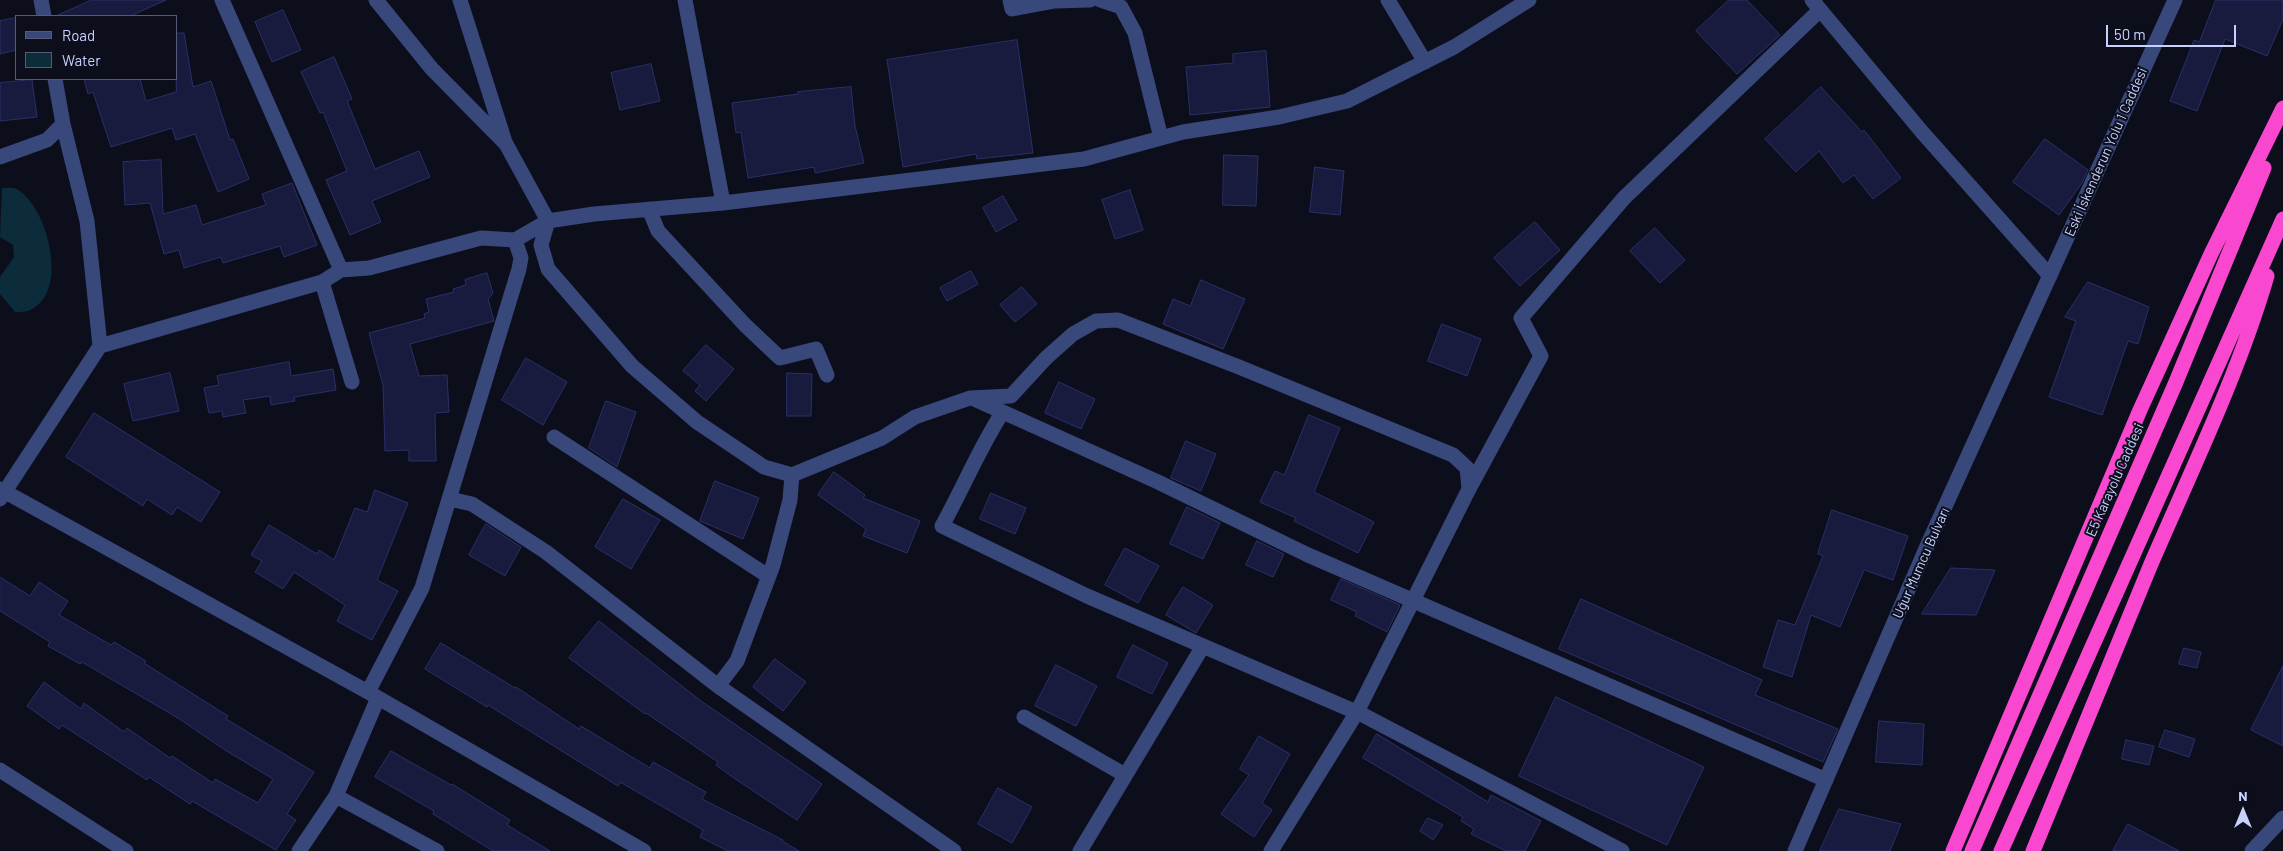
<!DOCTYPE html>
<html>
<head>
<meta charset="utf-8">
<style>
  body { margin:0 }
  #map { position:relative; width:2283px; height:851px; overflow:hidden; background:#0c0e1c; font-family:Barlow,sans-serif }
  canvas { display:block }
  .legend { position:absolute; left:15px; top:15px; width:162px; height:65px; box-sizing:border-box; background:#0c0e1c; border:1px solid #575c76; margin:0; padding:6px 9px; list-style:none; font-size:15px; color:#c8d1fe }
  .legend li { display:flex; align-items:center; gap:10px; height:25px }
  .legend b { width:25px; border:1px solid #575c76 }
  .north { position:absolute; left:2218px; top:786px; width:50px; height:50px; -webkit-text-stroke:4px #0c0e1c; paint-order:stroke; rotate:0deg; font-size:14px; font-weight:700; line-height:20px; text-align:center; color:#c8d1fe }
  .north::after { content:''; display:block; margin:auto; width:18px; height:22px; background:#c8d1fe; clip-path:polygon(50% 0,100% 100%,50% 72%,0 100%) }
  .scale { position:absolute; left:2106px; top:25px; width:130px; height:22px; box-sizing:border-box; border:2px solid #c8d1fe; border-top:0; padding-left:6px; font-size:15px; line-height:18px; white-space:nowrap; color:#c8d1fe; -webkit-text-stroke:4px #0c0e1c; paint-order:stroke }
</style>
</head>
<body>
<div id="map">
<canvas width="2283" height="851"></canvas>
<ul class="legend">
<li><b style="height:6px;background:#38487a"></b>Road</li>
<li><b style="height:14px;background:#0c2b3b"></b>Water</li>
</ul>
<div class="north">N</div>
<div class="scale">50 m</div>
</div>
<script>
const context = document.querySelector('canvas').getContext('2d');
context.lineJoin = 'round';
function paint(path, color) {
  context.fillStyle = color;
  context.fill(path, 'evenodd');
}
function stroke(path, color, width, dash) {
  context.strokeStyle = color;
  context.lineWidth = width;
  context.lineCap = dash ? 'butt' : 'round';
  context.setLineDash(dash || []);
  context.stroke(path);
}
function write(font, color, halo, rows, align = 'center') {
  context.font = font + ' Barlow,sans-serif';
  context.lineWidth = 4;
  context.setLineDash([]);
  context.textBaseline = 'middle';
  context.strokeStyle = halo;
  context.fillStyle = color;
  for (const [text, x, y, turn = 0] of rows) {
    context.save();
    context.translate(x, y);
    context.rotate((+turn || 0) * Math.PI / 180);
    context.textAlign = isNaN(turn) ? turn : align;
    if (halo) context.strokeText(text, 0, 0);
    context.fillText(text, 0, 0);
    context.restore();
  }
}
paint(new Path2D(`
  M2,188c4,0 10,-1 15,1 31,18 53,104 13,121 -4,2 -10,2 -15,2l-15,-18v-17l14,-20 -1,-12 -13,-8z`), '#0c2b3b');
const building = new Path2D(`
  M92,0h74l-36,16h-74z
  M1729,0h18l33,35 -43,39 -41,-43z
  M2216,0h67v19l-16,37 -42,-17 -28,72 -27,-10 24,-61 5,2z
  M283,10l18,40 -29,12 -17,-40z
  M16,18v32l-16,4v-33z
  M176,33h8l9,54 18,-6 19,59 3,-1 16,40 -31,13 -23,-58 -19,6 -4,-12 -61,19 -18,-55 -5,2 -4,-15h56l6,22 30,-9z
  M1017,40l16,113 -56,6 -1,-5 -73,13 -16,-107z
  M1266,51l4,56 -80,8 -4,-48 47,-4v-9z
  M334,57l18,42 -5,2 28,68 44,-18 11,26 -58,24 9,21 -31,13 -24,-55 21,-9 -24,-59 -3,1 -19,-41z
  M651,64l9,37 -40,9 -9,-37z
  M32,80l5,37 -37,4v-38z
  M851,87l4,39 9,37 -49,10 -1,-6 -66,11 -7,-46 -5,1 -4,-30 66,-9v-2z
  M1821,87l41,45 2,-2 37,48 -28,21 -19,-24 -11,8 -24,-32 -23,21 -31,-33z
  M2045,139l43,31 -6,13 -23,32 -46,-33z
  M1224,155l34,1 -2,50 -33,-1z
  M161,160l2,54 33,-9 6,20 64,-20 -4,-11 30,-11 25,62 -33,12 -4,-11 -57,17 -2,-6 -37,11 -5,-18 -15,4 -14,-51 -25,2 -2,-43z
  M1315,167l29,4 -4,44 -30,-3z
  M1130,190l13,40 -28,9 -13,-39z
  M1003,196l14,24 -21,12 -13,-24z
  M1535,222l25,28 -40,36 -26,-28z
  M1655,228l30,32 -25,23 -30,-32z
  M971,271l7,13 -31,17 -7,-13z
  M487,273l6,20 -5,6 6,22 -84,23 9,32 28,-1 2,37 -14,1 1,48h-27v-11l-24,1 -2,-66 -14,-52 56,-15 -1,-4 5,-2 -3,-13 28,-7 -1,-3 13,-4 -1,-5z
  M1201,280l44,19 -22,50 -60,-25 10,-25 17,7z
  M2088,282l61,25 -11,37 -10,-3 -26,74 -53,-18 27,-76 -11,-4z
  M1022,287l15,17 -22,18 -15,-17z
  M1442,324l39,15 -14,37 -39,-15z
  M706,345l28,24 -28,32 -11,-10 5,-6 -17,-14z
  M526,358l41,24 -24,43 -41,-25z
  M289,362l2,14 42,-7 3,21 -42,7 1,4 -24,4 -1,-9 -27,4 3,13 -23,4 -1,-6 -13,2 -5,-25 15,-3 -2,-9z
  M170,373l9,38 -46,10 -9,-37z
  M787,373l25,1 -1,42h-24z
  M1059,382l36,17 -14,30 -36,-16z
  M606,401l30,11 -19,55 -28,-19z
  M94,413l126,79 -19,30 -24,-15 -5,8 -25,-16 -4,7 -77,-49z
  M1309,415l31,13 -26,64 60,30 -16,31 -64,-32 2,-3 -36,-16 15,-31 9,4z
  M1186,441l30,13 -15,37 -30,-13z
  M834,472l31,23 -2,3 57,23 -13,32 -44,-17 3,-7 -48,-34z
  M715,481l44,17 -16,41 -43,-18z
  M375,490l33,13 -31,77 21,11 -26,49 -35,-19 8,-16 -51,-33 -11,17 -28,-17 7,-11 -11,-6 18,-30 48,29 2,-4 15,10 21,-52 12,4z
  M991,493l35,15 -11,26 -35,-15z
  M623,499l37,21 -29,49 -36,-22z
  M1187,507l33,16 -17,36 -33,-15z
  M1832,510l76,26 -15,44 -29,-10 -24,57 -29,-12 -19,62 -29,-10 15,-47 17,5 28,-69 -5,-2z
  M486,524l35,23 -16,29 -36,-21z
  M1257,541l27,13 -11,23 -27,-12z
  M1125,548l34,18 -21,37 -33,-18z
  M1951,568l44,2 -19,45 -54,-1z
  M0,577l30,19 9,-14 29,19 -9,14 52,30 3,-3 32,19 -2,2 84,53 -2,3 88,53 -27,42 9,6 -20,30 -84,-49 -2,3 -41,-27 -2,3 -85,-55 -3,4 -32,-23 17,-24 37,27 3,-6 40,29 3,-4 43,30 2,-2 41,27 2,-4 43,24 15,-24 -48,-29 -47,-32 -96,-56 -2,2 -32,-18 2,-4 -50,-31z
  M1341,579l59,26 -13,27 -32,-16 2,-4 -26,-12z
  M1183,587l30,18 -17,28 -30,-18z
  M1581,599l181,81 -7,15 83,34 -15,33 -264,-113z
  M599,621l102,80 121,83 -25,36 -63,-42 -18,-13 2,-3 -72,-49 -1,1 -76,-56z
  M441,643l74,45 1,-1 63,42 2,-3 69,42 3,-6 53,30 -4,7 81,41 -1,1 17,10h-71l-28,-14 3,-7 -83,-48 -2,4 -130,-81 -1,2 -62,-38z
  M1133,645l35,18 -16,31 -35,-17z
  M2184,648l17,4 -4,16 -18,-4z
  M775,659l31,23 -23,29 -30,-24z
  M1056,665l41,21 -21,40 -41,-20z
  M2283,666v80l-32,-16z
  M1556,697l148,70 -37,78 -148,-69z
  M1879,721l45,3 -2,41 -46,-3z
  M2165,730l30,9 -6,18 -30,-10z
  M1377,734l111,68 3,-7 50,26 -16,30h-19l-35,-17 3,-5 -13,-8 2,-4 -100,-59z
  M1259,736l31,18 -28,49 10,7 -18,27 -33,-23 28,-39 -9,-6z
  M2126,740l28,6 -5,19 -27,-6z
  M391,751l60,34 1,-1 58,36 -3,5 43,26h-57l-60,-37 1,-3 -59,-34z
  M998,788l34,19 -20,36 -34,-19z
  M1839,809l62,15 -11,27h-70z
  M1428,818l15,7 -10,15 -13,-9z
  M2128,824l51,27h-66z`);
paint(building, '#181b3d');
stroke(building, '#2b3068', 1);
stroke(new Path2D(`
  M41,0l3,16
  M222,0l119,270
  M376,0l56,69 74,75 42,77 -7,24 7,24 84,97 65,56 67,45 28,8 90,-37 33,-21 55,-19 41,-2 35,-38 27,-24 23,-13 22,-1 121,47 214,88 14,13 2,21 -112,223 -86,139
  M460,0l45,142
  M685,0l38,203
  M1010,0l2,9 43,-8 35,-1
  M1100,0l21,7 14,26 26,105
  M1388,0l37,62
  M1812,0l110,132 128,144
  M0,157l47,-17 16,-16
  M649,209l9,22 87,94 35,33 36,-9 11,26
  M515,240l33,-19 46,-7 129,-11 361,-44 99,-27 96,-15 68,-16 107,-54 75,-47
  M322,282l30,100
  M100,346l222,-64 19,-12 28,-2 112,-30 34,2 6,18 -2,11 -97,319 -54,104
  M974,399l184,83 150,73 518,225
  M1002,413c-23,36 -39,75 -60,113l145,70 276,119 259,136
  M554,437l214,139
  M0,489l368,203 276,159
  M1469,489l72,-133 -20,-38 103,-120 196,-188
  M0,499l100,-153 -13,-125 -24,-97 -8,-45
  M450,499l22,5 74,48 172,134 236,165
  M718,686l19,-25 36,-96 17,-65 2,-25
  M1024,717l101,58
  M0,770l126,81
  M336,796l101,55
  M299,851l37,-55 42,-98
  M1080,851l123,-205
  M1795,851l133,-307 247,-544
  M2252,851l31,-33`), '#38487a', 15);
stroke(new Path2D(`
  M1953,851l187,-441 71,-156 72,-146
  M1972,851l204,-469 88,-214
  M2001,851l282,-632
  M2033,851c39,-96 78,-192 118,-287 41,-95 87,-189 116,-288`), '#fa47cf', 15);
write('14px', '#c8d1fe', '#0c0e1c', [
  ["Eski İskenderun Yolu 1 Caddesi",2106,152,-66],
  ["E5 Karayolu Caddesi",2115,480,-66],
  ["Uğur Mumcu Bulvarı",1921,563,-66]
]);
</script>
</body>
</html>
